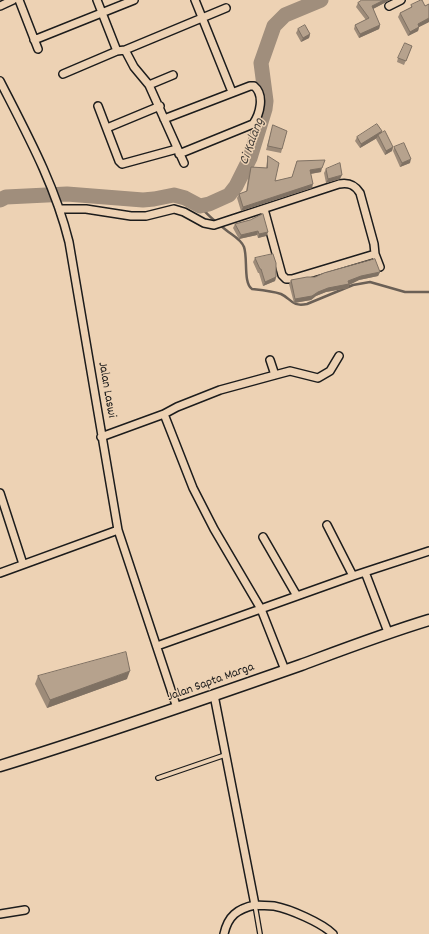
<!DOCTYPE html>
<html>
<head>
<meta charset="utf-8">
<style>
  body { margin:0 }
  canvas { display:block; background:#edd2b4 }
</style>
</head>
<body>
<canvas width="429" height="934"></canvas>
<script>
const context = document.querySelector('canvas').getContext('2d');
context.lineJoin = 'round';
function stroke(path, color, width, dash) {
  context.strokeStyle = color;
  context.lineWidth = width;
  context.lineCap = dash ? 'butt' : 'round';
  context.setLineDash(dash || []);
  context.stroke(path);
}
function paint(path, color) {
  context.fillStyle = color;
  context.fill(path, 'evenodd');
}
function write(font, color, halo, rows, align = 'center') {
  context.font = font + ' Dekko,sans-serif';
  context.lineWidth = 3;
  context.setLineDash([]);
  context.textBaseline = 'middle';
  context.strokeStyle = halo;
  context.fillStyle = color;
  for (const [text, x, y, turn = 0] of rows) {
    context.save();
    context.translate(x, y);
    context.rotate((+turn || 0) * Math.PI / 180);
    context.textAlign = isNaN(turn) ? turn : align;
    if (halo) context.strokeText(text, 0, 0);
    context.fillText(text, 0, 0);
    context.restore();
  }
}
stroke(new Path2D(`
  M200,206c7,9 17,17 26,24 6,5 15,9 18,17 4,11 -1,36 8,42 9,1 20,2 29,5 11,5 10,13 26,10l46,-19 17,-3 35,10h24`), '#6b6056', 2.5);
stroke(new Path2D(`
  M0,200l6,-3 61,-3 76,6 11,-1 20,-4 11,3 15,8 9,-2 20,-9 7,-9 14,-28 15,-49 1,-8 -5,-38 13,-37 11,-11 36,-15`), '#a08e7c', 15);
const lane = new Path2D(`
  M158,778l67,-23
  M255,905l5,29`);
const street = new Path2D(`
  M19,0l19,49
  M97,0l20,51
  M195,0l37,92
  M0,6l13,-6
  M389,6l12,-6
  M34,40l100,-40
  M125,50l101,-42
  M63,74l54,-23 8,-1 9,17 15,18 35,78
  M0,81c27,53 55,104 69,161l49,288 59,178
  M149,85l24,-10
  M98,106l21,55 3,3 55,-15
  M164,119l86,-33h4c11,9 6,28 -1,38l-74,30
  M107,128l53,-22
  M60,209h26l45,7h15l28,-7 10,3 20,11 10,2 125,-41c10,-2 16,1 21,9l14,51 1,10 5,13
  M264,209l18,66 4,4h6l83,-25
  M270,360l5,15
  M164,414l29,74 21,41 47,80 24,61
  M101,437l63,-23 13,-7 43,-17 55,-15 15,-4 28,7 12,-7 9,-15
  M0,493l23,71
  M327,525l26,51 12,-4
  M263,537l34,59
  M0,573l118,-43
  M388,632l-23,-60 64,-21
  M157,646l196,-70
  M214,695l41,210c6,1 13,0 19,1 16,3 48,17 59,28
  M0,914l25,-4
  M224,934c4,-18 13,-25 31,-29`);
const secondary = new Path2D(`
  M0,766c101,-31 201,-66 301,-101 43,-16 85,-32 128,-45`);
stroke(lane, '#1c1c1c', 6);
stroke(street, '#1c1c1c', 10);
stroke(secondary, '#1c1c1c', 13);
stroke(lane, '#edd2b4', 3.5);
stroke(street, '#edd2b4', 7);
stroke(secondary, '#edd2b4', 10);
paint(new Path2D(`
  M362,0h28l-17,9 7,16 -1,4 -20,9 -5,-9 1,-4 11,-5 -10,-13 2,-4z
  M429,4v18l-10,5 -1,4 -10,5 -10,-19 2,-4 11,-6v-2l14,1z
  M298,29l12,5 -1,4 -8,4 -5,-9z
  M412,46l-8,19 -7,-3 1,-4z
  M273,125l9,24 -1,4 -15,-3z
  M381,133l12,14 -1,4 -7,4 -9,-16 1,-1 -17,10 -5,-7 2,-4z
  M394,147l16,16 -10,4 -7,-16z
  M268,156l7,25 17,-4 5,-16 24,11 -10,2 1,14 -71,23 -4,-13 2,-4 7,-2 3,-21 2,-4 15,1 1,-7z
  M326,169l14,10 -14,4 -2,-10z
  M250,220l18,12 -2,4 -8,2 -1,-3 -18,4 -6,-11 2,-4z
  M255,258l21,19 -1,4 -12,5 -4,-13h-1l-5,-11z
  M380,272l-2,4 -19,4 -10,5 -1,3 -22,4 -10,4 -5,4 -17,3 -5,-19 2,-4 24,-3z
  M38,676l89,3 -80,29 -12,-24z`), '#9d8b79');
paint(new Path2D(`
  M384,0h6l-19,10 1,-4z
  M429,18v4l-10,5 -1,4 -10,5 2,-4 8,-8z
  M380,25l-1,4 -20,9 1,-4z
  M310,34l-1,4 -8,4 2,-4z
  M382,131l-2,4h-2l-1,3 -17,10 1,-4z
  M393,147l-1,4 -7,4 1,-4z
  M411,159l-1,4 -10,4 2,-4z
  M322,168l-1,4 -12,2 1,-4z
  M342,175l-2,4 -14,4 2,-4z
  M313,184l-1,4 -71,23 2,-4z
  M258,231l-1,4 -18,4 2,-4z
  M268,232l-2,4 -8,2 1,-4z
  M380,272l-2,4 -19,4 -10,5 -1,3 -22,4 -10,4 -5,4 -17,3 1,-4 53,-18 13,-5z
  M276,277l-1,4 -12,5 2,-4z
  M130,671l-3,8 -80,29 3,-8z`), '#7f7163');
const building = new Path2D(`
  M362,0h22l-12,6 8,19 -20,9 -5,-9 14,-7 -11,-15z
  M421,0h1l3,6 4,-2v14l-11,6 1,3 -9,5 -10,-19 12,-6 -1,-2z
  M305,25l5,9 -7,4 -5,-9z
  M405,43l7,3 -6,15 -8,-3z
  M377,124l5,7 -21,13 -4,-7z
  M273,125l14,6 -5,18 -14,-3z
  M385,131l8,16 -7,4 -8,-16z
  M404,143l7,16 -9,4 -8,-16z
  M268,156l11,7 -4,18 17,-4 5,-16 28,-1 -3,8 -12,2 3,14 -70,23 -4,-13 8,-3 4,-24 16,1z
  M340,163l2,12 -14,4 -2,-10z
  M263,214l5,18 -9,2 -1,-3 -17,4 -6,-11 15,-4z
  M273,254l3,9v14l-11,5 -4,-13h-1l-5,-11z
  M375,259l5,13 -19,4 -13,5 1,3 -21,4 -10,4 -6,4 -17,3 -4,-19 16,-3h8l9,-4z
  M126,652l4,19 -80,29 -12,-24z`);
paint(building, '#b6a28d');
stroke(building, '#7f7163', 1);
write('13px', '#1c1c1c', '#edd2b4', [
  ["Jalan Laswi",106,390,80],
  ["Jalan Sapta Marga",211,683,-20]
]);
write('italic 14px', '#4a443e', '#edd2b4', [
  ["Ci Kalang",253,142,-70]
]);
</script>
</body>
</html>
